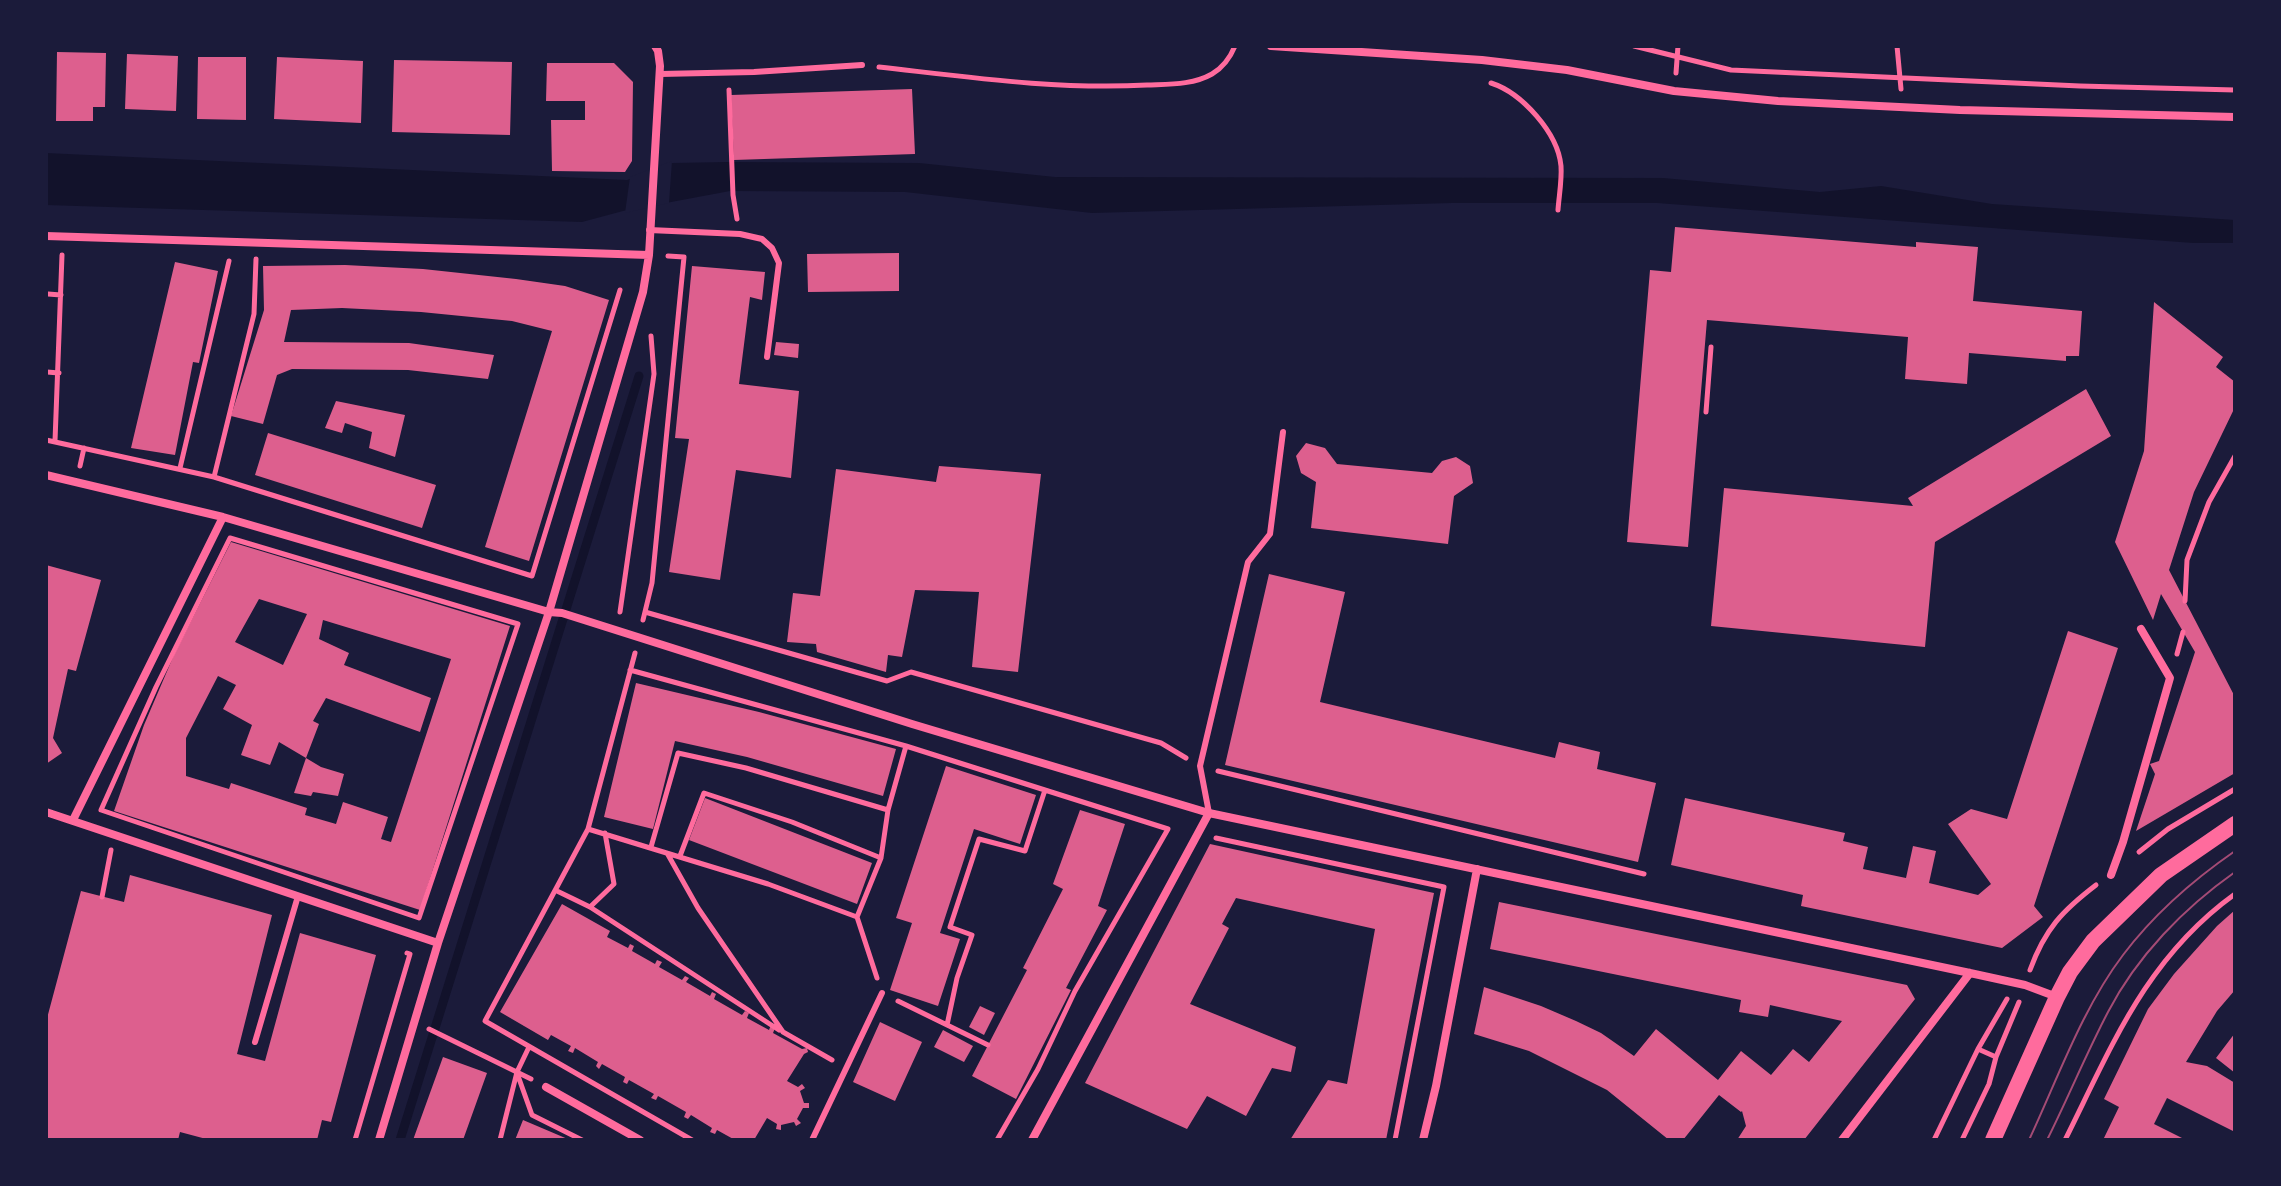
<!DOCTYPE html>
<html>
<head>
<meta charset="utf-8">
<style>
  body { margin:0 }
  #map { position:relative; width:2281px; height:1186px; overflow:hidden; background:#1b1b3a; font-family:"Asap Condensed",sans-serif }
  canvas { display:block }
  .frame { position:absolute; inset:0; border:48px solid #1b1b3a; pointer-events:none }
</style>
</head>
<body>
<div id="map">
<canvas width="2281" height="1186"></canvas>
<div class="frame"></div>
</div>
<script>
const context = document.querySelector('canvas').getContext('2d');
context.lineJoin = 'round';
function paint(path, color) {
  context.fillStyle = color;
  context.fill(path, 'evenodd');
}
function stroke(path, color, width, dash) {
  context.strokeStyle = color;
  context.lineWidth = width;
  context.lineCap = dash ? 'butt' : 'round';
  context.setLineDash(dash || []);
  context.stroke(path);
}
paint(new Path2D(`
  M46,153l581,27 45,-17 56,-1 191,1 136,14 608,1 157,14 61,-6 111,18 243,16v23h-42l-536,-40h-205l-360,10 -187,-21 -175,-1 -107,20 -41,11 -536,-17z`), '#12122b');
paint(new Path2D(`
  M672,161l-3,42 -44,10 5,-36z`), '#1b1b3a');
stroke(new Path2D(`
  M400,1140l239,-764`), '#12122b', 9);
paint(new Path2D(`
  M57,52l49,1 -1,54h-12v14h-37z
  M127,54l51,2 -2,55 -51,-2z
  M198,57h48v63l-49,-1z
  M277,57l86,4 -2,62 -87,-4z
  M394,60l118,2 -2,73 -118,-3z
  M547,63h67l19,19 -1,79 -7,11 -73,-1 -1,-51h34v-19h-39z
  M912,89l3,65 -181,6 -3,-65z
  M1675,227l241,20v-5l62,5 -5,54 109,10 -3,45h-13v5l-97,-8 -2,31 -62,-5 3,-42 -201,-17 -19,227 -61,-5 23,-272 21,2z
  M899,253v38l-91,1 -1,-38z
  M175,262l43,9 -19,92 -6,-1 -18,93 -44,-7z
  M345,265l78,4 93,10 49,7 44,14 -80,261 -44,-14 67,-216 -40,-10 -91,-9 -79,-4 -51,2 -7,32 125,1 85,12 -6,24 -80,-9 -116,-1 -15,6 -14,49 -32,-8 33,-106 -1,-44z
  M692,266l73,6 -3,28 -12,-3 -11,87 60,7 -8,87 -55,-8 -16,110 -51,-8 20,-133 -14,-1z
  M2154,302l69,55 -7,10 19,15v25l-41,85 -25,78 66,127v76l-99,58 19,-57 -5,-10 9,-3 36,-109 -34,-58 -8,26 -38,-78 29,-91z
  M776,342l23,2 -1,14 -24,-3z
  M2086,389l25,47 -176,106 -10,105 -214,-21 13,-138 189,18 -5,-8z
  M336,401l69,14 -10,42 -26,-9 3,-16 -27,-9 -3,10 -17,-5z
  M268,433l168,52 -14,43 -167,-53z
  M1306,443l19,5 12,16 95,9 10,-12 14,-4 14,9 3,17 -19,13 -6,48 -137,-16 5,-46 -15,-9 -5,-17z
  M939,466l102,8 -23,198 -46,-5 7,-75 -64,-2 -13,67 -14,-2 -2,17 -69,-20 -1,-8 -29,-2 6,-49 27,3 16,-127 100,13z
  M231,542l279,84 -90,284 -306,-99 30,-86 30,-70zM259,599l48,15 -24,51 -48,-23zM323,620l128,39 -60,183 -10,-3 7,-22 -45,-15 -7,22 -31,-9 2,-7 -76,-25 -2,6 -43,-13v-38l32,-62 18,9 -13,24 29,16 -11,30 29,10 9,-23 27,16 13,-34 -6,-3 13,-23 94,34 11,-34 -87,-33 5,-12 -30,-14z
  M46,565l55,15 -25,91 -8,-2 -15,69 9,15 -16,11z
  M1269,574l76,18 -25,110 235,56 4,-16 41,10 -3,17 59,14 -18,79 -413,-97z
  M2068,631l50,17 -84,258 9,11 -41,31 -201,-42 2,-11 -132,-30 14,-67 160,35 -2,8 25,6 -5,22 43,9 7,-32 23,5 -7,32 49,12 13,-11 -43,-60 23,-15 36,10z
  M636,683l123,29 137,37 -13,47 -136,-39 -72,-16 -22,88 -49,-12z
  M306,758l15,9 23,7 -6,22 -25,-4 -2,4 -17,-3z
  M946,766l90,29 -16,49 -46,-15 -34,104 20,6 -22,67 -48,-16 22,-67 -16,-5z
  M705,798l167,65 -15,41 -168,-64z
  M1080,810l45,14 -27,82 9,4 -41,78 5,2 -55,109 -44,-23 55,-106 -4,-2 40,-79 -10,-5z
  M1210,844l224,49 -48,247h-96l38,-60 19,4 28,-155 -139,-31 -14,26 7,4 -39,76 106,43 -5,25 -19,-4 -26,48 -39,-20 -20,33 -102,-46z
  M130,875l142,40 -35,139 28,7 35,-128 76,22 -45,167 -9,-2 -5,20h-107l-30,-8 -2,8h-132v-118l35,-131 43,11z
  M1499,902l408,83 8,14 -111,141h-67l9,-14 -4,-15 -1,1 -22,-17 -36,45h-14l-62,-50 -78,-39 -55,-17 10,-47 57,19 35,15 25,12 33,23 22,-27 62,51 23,-29 30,24 22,-26 16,13 33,-41 -72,-16 -2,12 -29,-5 2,-12 -251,-51z
  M562,904l48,27 -3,6 21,11 2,-4 4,2 -2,5 23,13 2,-4 5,2 -3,5 23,13 3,-4 4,2 -3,4 24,14 2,-4 4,2 -2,5 28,16 3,-4 4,2 -2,5 22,12 2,-5 4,3 -2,5 29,16 5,-1 1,4 -4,2 -17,27 11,6 4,-3 3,4 -5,3 4,12h5v5h-6l-6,11 4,4 -5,3 -2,-4 -13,3v5l-5,-1 1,-5 -10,-6 -13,22h-19l-18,-10 -2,4 -5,-2 2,-4 -21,-13 -3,4 -4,-2 2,-5 -28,-16 -2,4 -5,-2 3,-4 -25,-14 -2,4 -4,-2 2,-5 -23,-13 -3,5 -3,-3 2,-4 -23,-14 -2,5 -5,-2 3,-5 -20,-11 -3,5 -48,-28z
  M2235,910v80l-18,21 -31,51 21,4 28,17v49l-68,-34 -13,26 32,16h-83l16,-33 -15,-8 44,-90 26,-35 43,-48z
  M980,1006l15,7 -11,22 -15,-8z
  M880,1022l42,20 -27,59 -42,-19z
  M943,1030l30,16 -9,16 -30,-15z
  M2235,1033v40l-19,-15z
  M443,1057l44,16 -24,67h-50z
  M523,1120l47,20h-55z`), '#dd5f8e');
stroke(new Path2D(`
  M1634,46l97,24 349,16 155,4
  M1897,46l4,43
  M879,67c89,10 178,23 268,18 22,-1 46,0 65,-11 12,-7 18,-16 23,-28
  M1676,73l2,-27
  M1491,83c31,10 67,50 70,83 1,14 -2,30 -3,44
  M729,90l4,105 4,24
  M48,294l13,1
  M47,372l12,1
  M1706,412l5,-65
  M46,440l168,37 318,99 88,-286
  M55,441l7,-186
  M80,466l4,-18
  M180,468l49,-207
  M214,477l40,-163 2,-55
  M230,538l288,86 -99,294 -318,-108 55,-123z
  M2185,601l2,-41 22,-58 26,-46
  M620,612l34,-238 -3,-38
  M645,612l242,69 24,-9 250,71 25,15
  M643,620l9,-37 32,-326 -16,-1
  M635,653l-47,176 -103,192 207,119
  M2177,654l6,-22
  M630,670l276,76 262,83 -93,162 -37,78 -41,71
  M1218,771l426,103
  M588,829l180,55 89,33 20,61
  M1216,838l228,49 -49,253
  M651,847l27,-94 68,15 142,42
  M2139,852l29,-23 67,-40
  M667,853l31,55 85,124 49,28
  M680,856l24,-63 88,29 89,36
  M557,891l33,16 189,123
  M102,897l9,-47
  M590,907l24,-23 -9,-51
  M857,917l24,-59 7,-48 18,-64
  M2030,970c15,-41 32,-59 66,-85
  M898,1001l90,44
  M947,1025l10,-47 15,-43 -22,-8 29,-88 46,12 20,-61
  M429,1029l102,50
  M1978,1049l18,8
  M517,1073l15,42 50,25
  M355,1140l55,-186 -3,-1
  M500,1140l17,-68 12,-25
  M1934,1140l44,-91 29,-50
  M1962,1140l27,-56 7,-27 23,-55
  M2065,1140c47,-94 81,-182 170,-246`), '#ff6b9d', 5);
stroke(new Path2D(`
  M660,74l94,-2 108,-7
  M649,230l91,4 22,5 10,9 7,15 -12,94
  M1209,813l-9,-47 48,-204 22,-28 13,-102
  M255,1042l43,-146
  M812,1140l70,-147`), '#ff6b9d', 6);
stroke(new Path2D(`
  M1271,46l211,14 85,10 107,21 104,10 182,9 275,7
  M46,236l603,19
  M46,475l177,42 326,95 13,1 350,111 297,89 761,160 55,12 32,12
  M46,812l392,131
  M73,820l150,-303
  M2111,875l12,-33 47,-164 -29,-49
  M546,1087l94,53
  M379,1140l59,-197 111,-331 94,-320 6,-37 11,-189 -2,-15 -3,-5
  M1032,1140l177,-327
  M1423,1140l13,-54 41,-217
  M1842,1140l128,-167`), '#ff6b9d', 8);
stroke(new Path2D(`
  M1993,1140l64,-143 13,-25 23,-31 68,-66 74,-51`), '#ff6b9d', 16);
stroke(new Path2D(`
  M2029,1140c29,-62 53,-131 94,-185 31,-41 70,-75 112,-104
  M2047,1140c21,-42 39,-86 61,-128 29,-56 76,-104 127,-140`), '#a44b75', 2);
</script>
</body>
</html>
